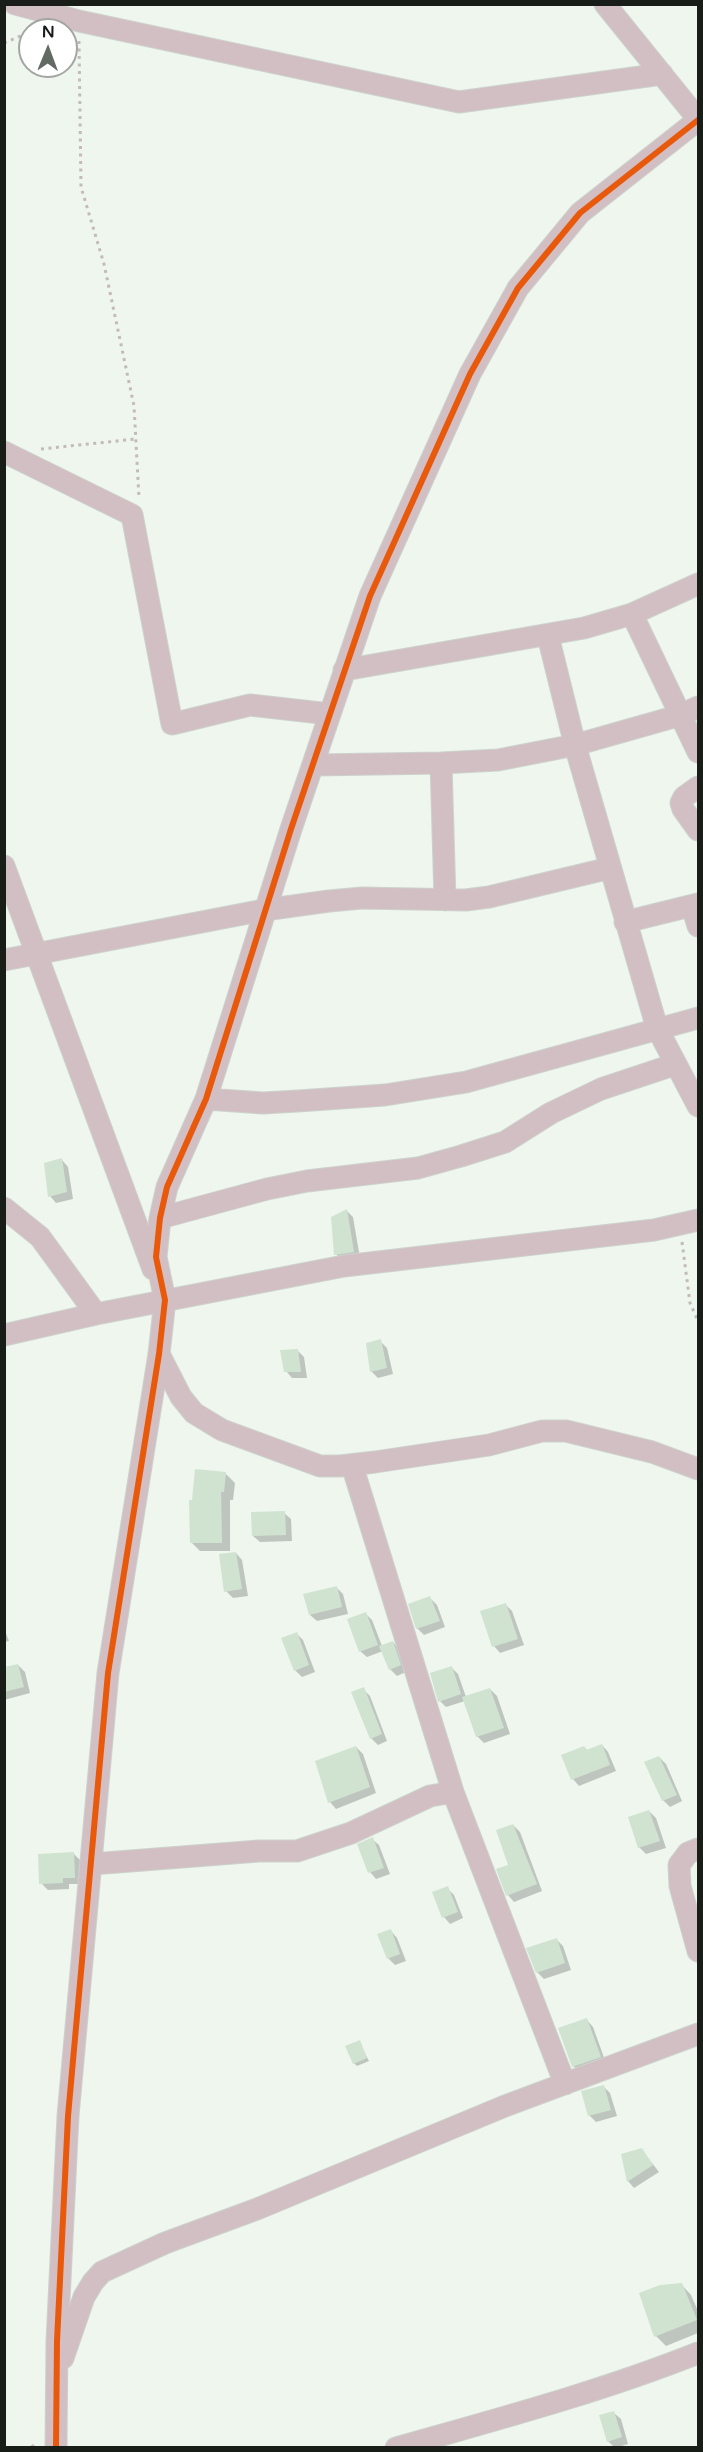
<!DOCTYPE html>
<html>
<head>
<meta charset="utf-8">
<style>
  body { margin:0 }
  #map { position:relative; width:703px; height:2452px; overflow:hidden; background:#eef6ee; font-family:"Varela Round",sans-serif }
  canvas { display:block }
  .frame { position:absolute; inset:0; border:6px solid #181d18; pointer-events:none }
  .north { position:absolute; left:18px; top:18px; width:60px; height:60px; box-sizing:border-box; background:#fff; border:2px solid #a3a5a3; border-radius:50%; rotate:1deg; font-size:16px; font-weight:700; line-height:24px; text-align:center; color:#181d18 }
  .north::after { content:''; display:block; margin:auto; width:21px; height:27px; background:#636963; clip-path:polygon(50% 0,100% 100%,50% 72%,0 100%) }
</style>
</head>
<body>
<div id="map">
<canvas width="703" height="2452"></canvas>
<div class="frame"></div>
<div class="north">N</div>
</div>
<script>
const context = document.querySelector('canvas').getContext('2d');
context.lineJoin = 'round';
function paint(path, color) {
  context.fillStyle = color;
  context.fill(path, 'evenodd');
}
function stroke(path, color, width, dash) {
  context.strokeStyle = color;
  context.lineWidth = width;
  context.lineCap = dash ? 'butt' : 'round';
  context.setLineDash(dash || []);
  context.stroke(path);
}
paint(new Path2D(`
  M62,1160l6,7 5,32 -17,4 -6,-7z
  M347,1211l6,6 7,41 -18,3 -6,-7z
  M380,1341l7,7 6,26 -15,4 -7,-7z
  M298,1351l6,6 3,21h-15l-6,-7z
  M226,1474l9,9 -2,17h-3v51h-30l-9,-9 3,-40z
  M284,1513l7,6 1,22 -32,1 -7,-6z
  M236,1553l6,7 6,36 -15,2 -7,-7z
  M336,1587l7,7 5,20 -31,7 -7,-6z
  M430,1598l7,7 8,22 -21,8 -7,-7z
  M505,1604l7,7 12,34 -24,8 -6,-7z
  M365,1613l7,7 10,26 11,-4 6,7 7,23 -9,4 -7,-7 -7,-18 -16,6 -7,-6z
  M4,1628l5,13 -5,1z
  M297,1634l6,6 12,32 -13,5 -7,-7z
  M18,1665l7,7 5,21 -26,7v-32z
  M452,1668l6,6 8,23 24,-8 7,7 13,38 -26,9 -7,-7 -12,-35 -19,6 -6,-6z
  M363,1689l7,7 17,45 -9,4 -7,-7z
  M602,1745l6,7 8,19 -37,15 -6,-7 11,-32 4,4z
  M356,1747l7,7 13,39 -40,16 -6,-7z
  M659,1757l7,7 16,37 -12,6 -7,-7z
  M649,1811l7,7 10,30 -20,6 -7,-7z
  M513,1825l7,7 22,59 -28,11 -6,-7z
  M372,1839l7,6 11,29 -14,5 -6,-7z
  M73,1853l7,7 1,24h-12v5l-21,1 -7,-7z
  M447,1888l7,7 9,23 -13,6 -6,-7z
  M391,1931l6,7 9,23 -11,4 -7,-7z
  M556,1939l7,7 8,24 -27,9 -7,-7z
  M587,2020l6,7 13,36 -26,9 -7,-6z
  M359,2042l10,19 -12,5 -3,-3z
  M603,2086l7,7 7,23 -21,6 -7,-7z
  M642,2150l17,22 -25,16 -6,-7z
  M681,2284l10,11 7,16v22l-32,13 -10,-10z
  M614,2413l7,6 7,25 -13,4 -7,-7z
  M33,2444l4,4h-10z`), '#0003');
paint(new Path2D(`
  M62,1158l5,34 -19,5 -4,-34z
  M347,1209l7,43 -20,3 -3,-38z
  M381,1339l6,29 -17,4 -4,-29z
  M298,1349l3,23h-17l-4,-22z
  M195,1469l31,3 -2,20h-3l1,51h-32l-1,-43h3z
  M285,1511l1,24 -34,1 -1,-24z
  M236,1552l6,37 -18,3 -5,-38z
  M337,1586l5,21 -33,8 -6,-21z
  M430,1596l10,25 -24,8 -8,-25z
  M506,1603l12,36 -26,8 -12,-36z
  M366,1612l12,33 -19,7 -12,-33z
  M297,1632l12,33 -15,6 -13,-33z
  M393,1641l8,24 -12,5 -10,-24z
  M18,1664l6,23 -20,5v-25z
  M452,1666l9,28 -23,8 -8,-29z
  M364,1687l18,47 -12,5 -19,-47z
  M490,1688l14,40 -28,9 -14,-40z
  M602,1744l8,21 -39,15 -10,-25 23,-9 2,4z
  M356,1746l14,41 -42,16 -13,-42z
  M659,1756l18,39 -15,6 -18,-39z
  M649,1810l11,31 -22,7 -10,-31z
  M513,1824l24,60 -31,12 -10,-27 12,-4 -12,-35z
  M373,1837l11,31 -16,5 -11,-29z
  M74,1852l1,26h-12v5l-24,1 -1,-30z
  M448,1886l10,26 -16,6 -10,-26z
  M391,1929l9,25 -13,5 -10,-25z
  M557,1938l8,25 -29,10 -10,-25z
  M587,2018l14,39 -29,10 -14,-39z
  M360,2040l7,18 -14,6 -8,-18z
  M604,2085l7,25 -23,6 -7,-25z
  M642,2148l11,17 -26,17 -6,-28z
  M682,2283l15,37 -43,17 -15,-44 21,-8z
  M614,2411l8,26 -15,5 -8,-27z`), '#d0e3d1');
const minor = new Path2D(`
  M15,4l64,17 380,81 203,-28
  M605,4l93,115
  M4,452l128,63 40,209 78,-19 80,9
  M632,614l66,138
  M548,636l27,109 82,283 41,78
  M344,670l240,-42 48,-14 66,-30
  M441,763l4,137
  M314,765l127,-2 57,-3 77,-15 106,-30 17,-8
  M698,787l-14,10 -3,6 2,6 15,21
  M4,866l149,403
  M692,906l6,20
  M625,922l73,-18
  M4,960l260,-50 65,-9 33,-3 104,2 23,-3 121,-29
  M206,1099l57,4 35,-2 87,-6 81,-13 232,-64
  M4,1208l36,29 56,77
  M160,1218l107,-29 40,-8 111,-13 43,-12 44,-14 46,-29 50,-24 75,-25
  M4,1335l92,-21 248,-48 310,-36 44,-10
  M159,1354l22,43 13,16 28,17 98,36h20l35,-4 114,-17 53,-14h24l86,21 46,17
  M352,1465l101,327 112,292
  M698,1849l-10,4 -9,12 1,21 18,65
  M92,1864l167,-13h38l54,-18 79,-37 23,-4
  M63,2358l21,-61 9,-15 9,-10 63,-29 92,-34 248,-103 193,-72
  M56,2448l1,-107 11,-225 40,-443 51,-319 6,-54 -9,-43 4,-39 7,-31 39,-88 85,-270 79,-233 100,-222 48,-86 62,-75 118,-93
  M396,2448c102,-29 204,-56 302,-95`);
stroke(minor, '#cdd2cd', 23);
stroke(new Path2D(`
  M79,41l2,146 23,77 30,142 5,92
  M4,43l26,-11
  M41,449l95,-10
  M682,1242l8,61 8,18`), '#c3baba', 3, [3, 4.5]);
stroke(minor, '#d2bfc3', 21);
stroke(new Path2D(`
  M56,2448l1,-107 11,-225 40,-443 51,-319 6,-54 -9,-43 4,-39 7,-31 39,-88 85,-270 79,-233 100,-222 48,-86 62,-75 118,-93`), '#e8590c', 6);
</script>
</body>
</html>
